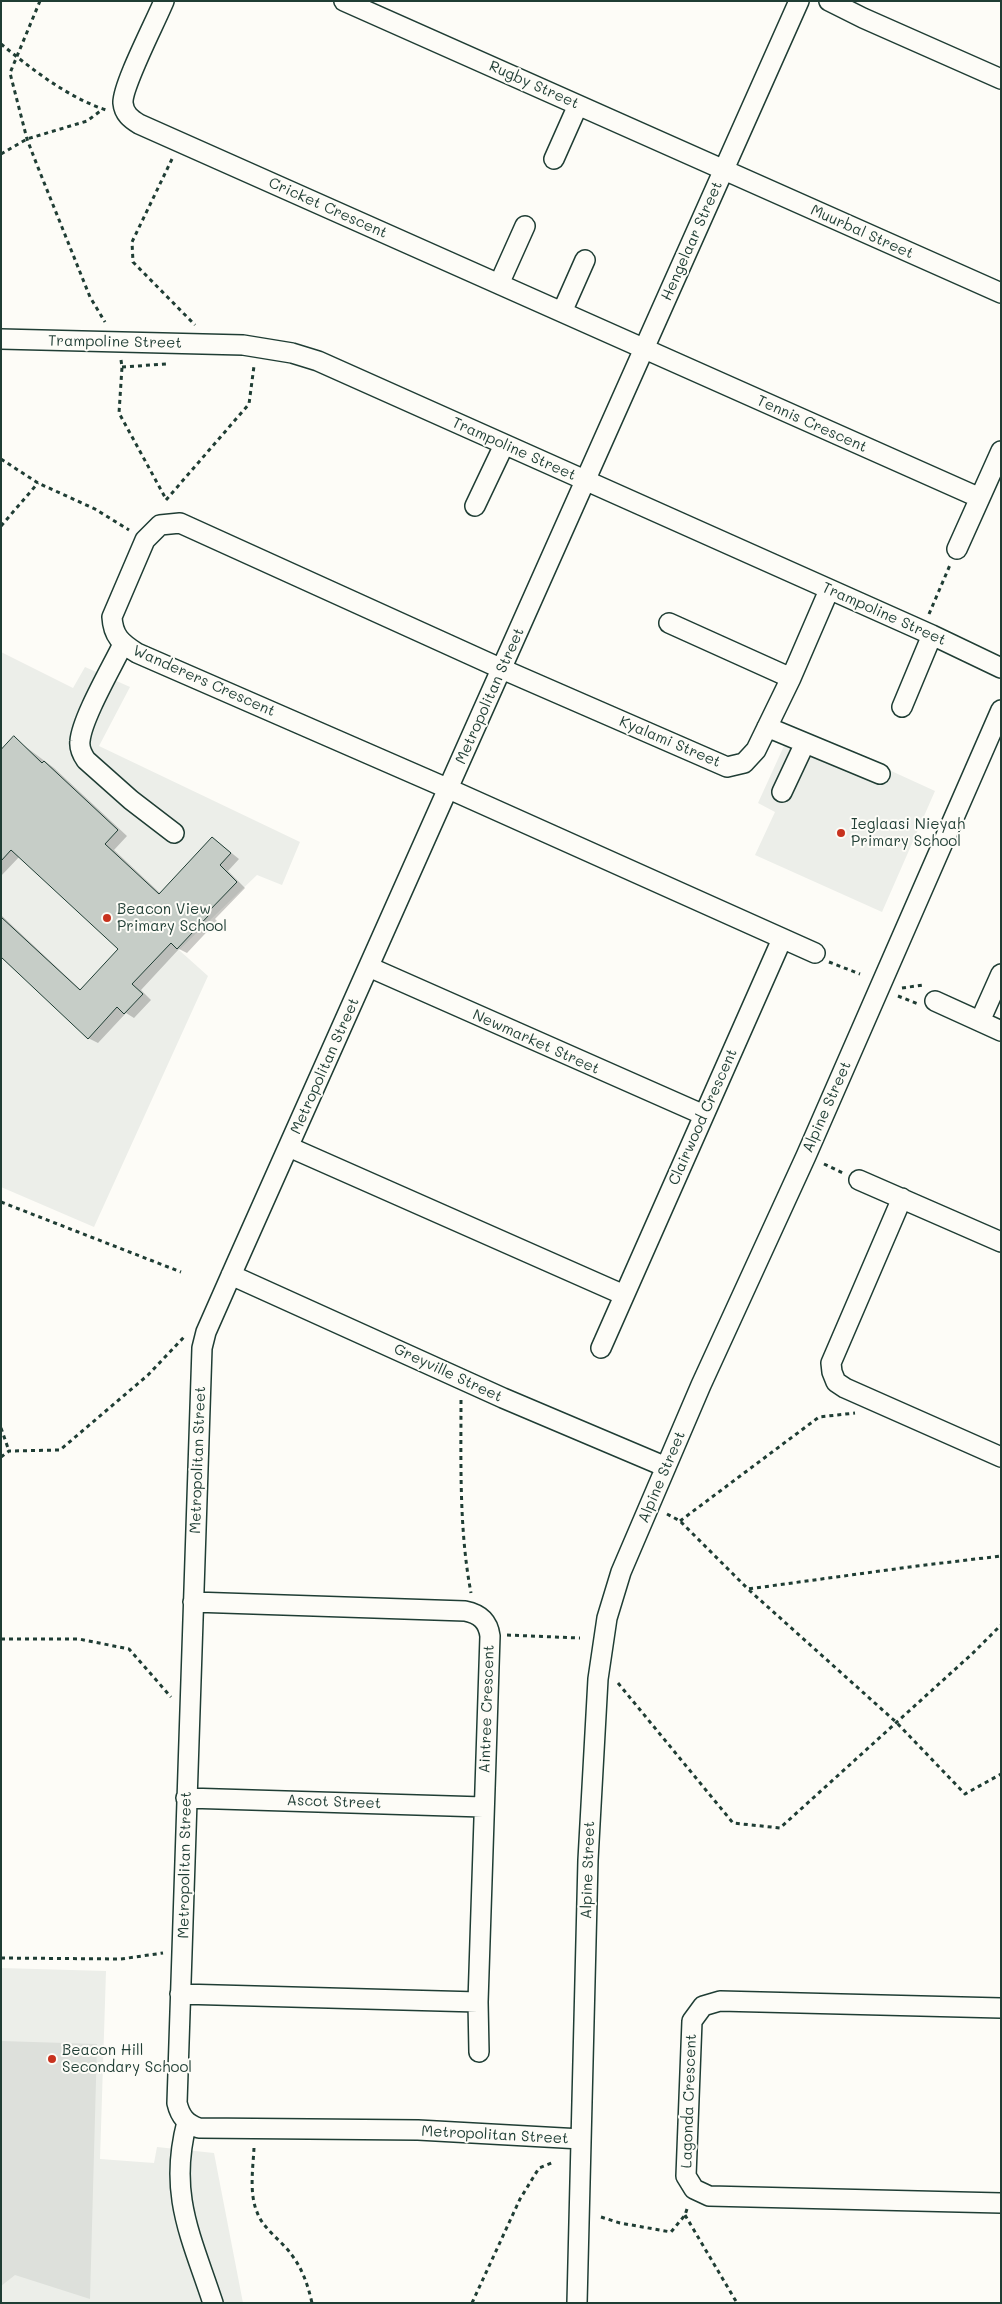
<!DOCTYPE html>
<html>
<head>
<meta charset="utf-8">
<style>
  body { margin:0 }
  #map { position:relative; width:1002px; height:2304px; overflow:hidden; background:#fdfcf7; font-family:Mali,sans-serif }
  canvas { display:block }
  .frame { position:absolute; inset:0; border:2px solid #1f3d34; pointer-events:none }
</style>
</head>
<body>
<div id="map">
<canvas width="1002" height="2304"></canvas>
<div class="frame"></div>
</div>
<script>
const context = document.querySelector('canvas').getContext('2d');
context.lineJoin = 'round';
function paint(path, color) {
  context.fillStyle = color;
  context.fill(path, 'evenodd');
}
function stroke(path, color, width, dash) {
  context.strokeStyle = color;
  context.lineWidth = width;
  context.lineCap = dash ? 'butt' : 'round';
  context.setLineDash(dash || []);
  context.stroke(path);
}
function write(font, color, halo, rows, align = 'center') {
  context.font = font + ' Mali,sans-serif';
  context.lineWidth = 4;
  context.setLineDash([]);
  context.textBaseline = 'middle';
  context.strokeStyle = halo;
  context.fillStyle = color;
  for (const [text, x, y, turn = 0] of rows) {
    context.save();
    context.translate(x, y);
    context.rotate((+turn || 0) * Math.PI / 180);
    context.textAlign = isNaN(turn) ? turn : align;
    if (halo) context.strokeText(text, 0, 0);
    context.fillText(text, 0, 0);
    context.restore();
  }
}
paint(new Path2D(`
  M1,652l72,36 12,-21 45,20 -31,59 201,96 -18,43 -25,-10 -78,75 29,26 -114,251 -93,-40z
  M793,726l142,65 -53,121 -127,-57 20,-43 -17,-9z
  M1,1968l105,3 -6,188 54,4 3,-16 57,6 29,150h-242z`), '#eceee9');
paint(new Path2D(`
  M1,2041l96,3 -7,255 -75,-24 -14,11z`), '#dde0db');
paint(new Path2D(`
  M14,738l40,30 73,68 -13,14 47,44 52,-56 26,21 -11,12 17,17 -30,31 2,2 -30,32 -8,-4 -38,41 10,10 -17,18 -8,-5 -28,30 -10,-5 -87,-82v-41l80,75 38,-41 -99,-93 -19,20v-110z`), '#0003');
const building = new Path2D(`
  M14,736l28,27 2,-2 74,69 -13,14 54,50 53,-57 19,16 -11,12 17,17 -30,31 2,2 -32,34 -6,-6 -39,41 11,10 -19,20 -7,-7 -29,32 -87,-82v-40l79,73 38,-41 -107,-99 -10,11v-111z`);
paint(building, '#c6cdc7');
stroke(building, '#1f3d34', 1);
const minor = new Path2D(`
  M164,1c-8,20 -42,85 -41,102 1,11 8,16 16,21l841,374
  M344,1l657,292
  M829,1l34,17 138,61
  M554,159l24,-54
  M499,284l26,-58
  M562,312l23,-52
  M1,339l242,6 49,8 26,8 614,274 69,33
  M475,506l29,-61
  M957,549l44,-98
  M669,623l122,55
  M123,644c-11,23 -41,74 -43,97 -1,7 2,13 6,19l45,40 43,33
  M902,707l30,-72
  M767,727l113,47
  M782,792l23,-49
  M815,953l-366,-164 -312,-136c-16,-10 -24,-17 -25,-36l33,-77 15,-15 20,-2 322,146 225,98 17,-4 12,-13 35,-72 38,-88
  M369,967l335,148
  M935,1001l66,30
  M980,1021l21,-47
  M289,1147l335,148
  M859,1180l142,62
  M902,1198l-71,165 1,9 4,10 9,6 156,69
  M231,1275l272,123 163,69
  M601,1348l181,-409
  M193,1602l272,9c15,3 23,10 25,25l-12,366 1,50
  M186,1798l297,9
  M180,1994l298,8
  M1001,2008l-281,-7 -17,5 -11,15 -6,155 8,13 15,7 292,7
  M187,2122c-19,72 4,114 26,181
  M581,2139l-163,-9 -219,-2c-13,-4 -19,-12 -22,-25l25,-755 4,-16 30,-68 563,-1263
  M577,2303l11,-443 10,-181 9,-61 14,-46 80,-187 105,-229 195,-446`);
stroke(minor, '#1f3d34', 22);
stroke(new Path2D(`
  M40,1l-30,72 17,66 10,26 53,132 15,25
  M1,44c32,26 66,53 105,66
  M1,154l26,-15 60,-18 16,-12
  M172,159l-40,83 1,20 62,63
  M121,360l1,7 -3,46 47,86
  M122,367l44,-3
  M1,459l37,24 57,26 34,21
  M166,500l83,-96 5,-38
  M1,526l37,-43
  M929,614l21,-49
  M829,962l31,12
  M902,988l21,-3
  M898,996l20,8
  M824,1164l19,9
  M1,1202l180,70
  M461,1400c0,63 -2,130 10,193
  M1,1428l8,23
  M1,1457l8,-6 51,-1 88,-75 36,-38
  M667,1514l13,7 68,68 169,-23 84,-10
  M680,1521l139,-104 36,-4
  M749,1590l147,132 69,72 36,-20
  M507,1635l73,3
  M1,1639h78l50,10 42,48
  M618,1683l115,140 47,5 193,-175 28,-28
  M1,1958l120,1 42,-6
  M254,2148c-1,20 -5,45 3,64 6,17 24,28 34,42 11,14 17,31 21,49
  M685,2215l52,88
  M601,2217l19,6 51,9 14,-17 3,-9
  M472,2303l48,-104 19,-31 15,-6`), '#1f3d34', 3, [4, 4]);
stroke(minor, '#fdfcf7', 19);
for (const [x, y, r, color] of [
  [841,833,5,"#c8321e"],
  [107,918,5,"#c8321e"],
  [52,2059,5,"#c8321e"]
]) {
  const dot = new Path2D();
  dot.arc(x, y, r, 0, 2 * Math.PI);
  context.fillStyle = color;
  context.fill(dot);
  stroke(dot, '#fdfcf7', 2);
}
write('15px', '#1f3d34', '#fdfcf7', [
  ["Rugby Street",534,85,24],
  ["Cricket Crescent",328,208,24],
  ["Muurbal Street",862,232,24],
  ["Hengelaar Street",692,241,-66],
  ["Trampoline Street",115,342,1],
  ["Tennis Crescent",812,424,24],
  ["Trampoline Street",514,449,24],
  ["Trampoline Street",884,614,24],
  ["Wanderers Crescent",204,681,24],
  ["Metropolitan Street",490,696,-66],
  ["Kyalami Street",670,742,23],
  ["Newmarket Street",536,1042,24],
  ["Metropolitan Street",325,1066,-66],
  ["Alpine Street",827,1107,-66],
  ["Clairwood Crescent",703,1117,-66],
  ["Greyville Street",448,1373,25],
  ["Metropolitan Street",198,1460,-88],
  ["Alpine Street",662,1477,-67],
  ["Aintree Crescent",487,1709,-88],
  ["Ascot Street",334,1802,2],
  ["Metropolitan Street",185,1865,-89],
  ["Alpine Street",588,1870,-88],
  ["Lagonda Crescent",689,2101,-88],
  ["Metropolitan Street",495,2135,3]
]);
write('15px', '#1f3d34', '#fdfcf7', [
  ["Ieglaasi Nieyah",851,824],
  ["Primary School",851,841],
  ["Beacon View",117,909],
  ["Primary School",117,926],
  ["Beacon Hill",62,2050],
  ["Secondary School",62,2067]
], 'left');
</script>
</body>
</html>
